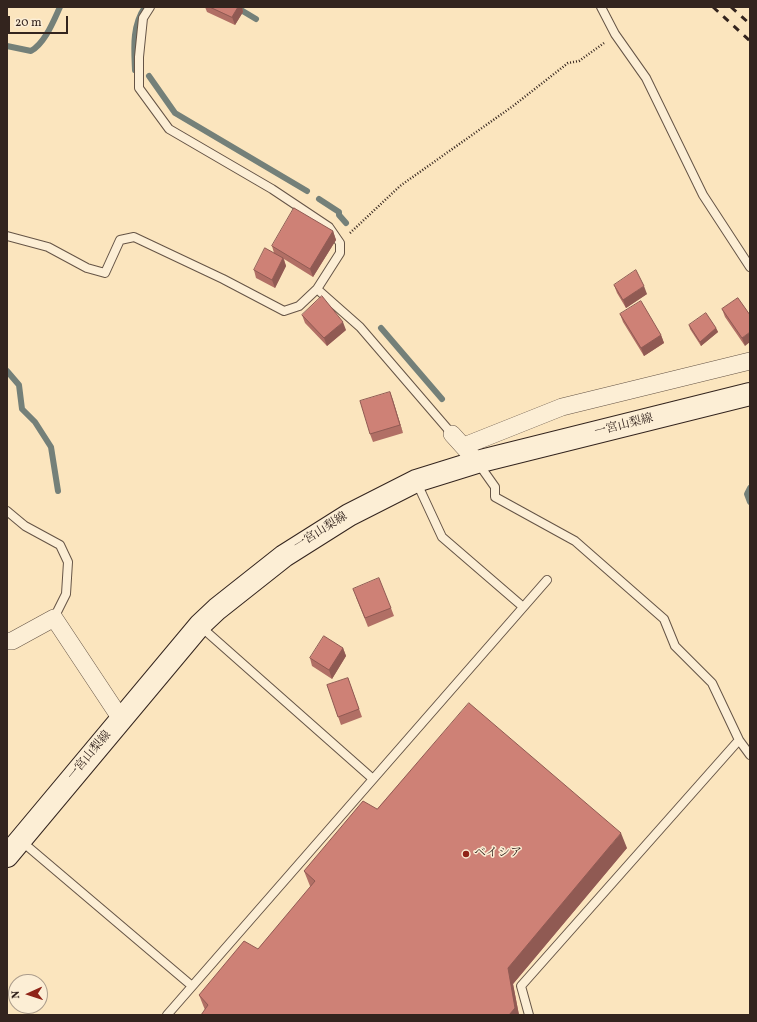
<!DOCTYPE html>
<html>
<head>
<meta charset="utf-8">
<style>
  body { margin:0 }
  #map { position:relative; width:757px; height:1022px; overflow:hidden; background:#fbe5be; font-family:Vollkorn,serif }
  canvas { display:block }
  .frame { position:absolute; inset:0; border:8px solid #33241e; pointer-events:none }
  .north { position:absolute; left:8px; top:974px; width:40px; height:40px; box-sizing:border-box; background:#fceed5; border:1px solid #ac9d8c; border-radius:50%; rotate:267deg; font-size:11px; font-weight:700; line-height:16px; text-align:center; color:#33241e }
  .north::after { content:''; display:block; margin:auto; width:14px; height:18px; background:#8f2418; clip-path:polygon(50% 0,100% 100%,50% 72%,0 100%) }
  .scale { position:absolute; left:8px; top:16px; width:60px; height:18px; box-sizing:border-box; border:2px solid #33241e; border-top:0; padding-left:5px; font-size:12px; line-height:14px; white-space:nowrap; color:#33241e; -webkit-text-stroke:3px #fceed5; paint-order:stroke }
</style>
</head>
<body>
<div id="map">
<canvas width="757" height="1022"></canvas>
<div class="frame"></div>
<div class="north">N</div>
<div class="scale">20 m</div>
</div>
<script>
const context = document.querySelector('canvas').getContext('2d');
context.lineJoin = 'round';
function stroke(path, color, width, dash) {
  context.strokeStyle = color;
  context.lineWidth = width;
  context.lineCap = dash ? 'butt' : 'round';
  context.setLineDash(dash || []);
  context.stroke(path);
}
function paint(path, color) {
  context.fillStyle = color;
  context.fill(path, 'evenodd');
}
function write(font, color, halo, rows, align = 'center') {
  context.font = font + ' Vollkorn,"Noto Serif JP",serif';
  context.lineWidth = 3;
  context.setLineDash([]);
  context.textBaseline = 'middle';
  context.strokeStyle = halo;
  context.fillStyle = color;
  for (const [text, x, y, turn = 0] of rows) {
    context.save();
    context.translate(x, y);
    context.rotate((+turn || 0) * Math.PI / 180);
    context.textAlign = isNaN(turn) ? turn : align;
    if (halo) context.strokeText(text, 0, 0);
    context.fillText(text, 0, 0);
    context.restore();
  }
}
stroke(new Path2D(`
  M236,7l20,12
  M7,46l24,5c14,-8 22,-29 29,-44
  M135,70c-1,-22 -3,-44 10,-63
  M149,76l26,37 132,78
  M319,199l20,13v3l7,8
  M381,328l61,71
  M7,371l12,14 3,24 13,13 16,25 7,44
  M750,488l-3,6 3,8`), '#748079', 6);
const service = new Path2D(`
  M150,7l-7,11 -4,39v31l30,41 103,60 57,38 11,16v10l-23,36 43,38 92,107
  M601,7l14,27 31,44 57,117 47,72
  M7,236l41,11 39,21 18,5 15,-33 14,-3 89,42 61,32 15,-5 18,-17
  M478,463l17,24v10l80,44 89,78 11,27 37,37 27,57 -218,246 8,29
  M416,481l26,56 80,69
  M7,511l18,15 35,19 8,17 -2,32 -12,24
  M200,626l173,153
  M739,740l11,15
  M20,840l172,146
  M167,1015l380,-435`);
const minor = new Path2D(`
  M452,434l19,21
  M464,446l98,-39 188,-46
  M7,641h5l42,-23 67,101`);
const secondary = new Path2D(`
  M7,856l193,-231 17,-16 67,-53 65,-41 67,-34 61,-19 273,-68`);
stroke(service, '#655446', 10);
stroke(minor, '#655446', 18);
stroke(secondary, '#33241e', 24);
stroke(new Path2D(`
  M350,233l50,-47 113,-80 55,-43 11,-2 25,-18`), '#33241e', 2.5, [1, 2]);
stroke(service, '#fceed5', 8);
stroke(minor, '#fceed5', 17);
stroke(secondary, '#fceed5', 22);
stroke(new Path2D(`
  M713,7l37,34
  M731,7l19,17`), '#33241e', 3, [7, 7]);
paint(new Path2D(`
  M205,7h37l1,5 -8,13 -28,-13z
  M333,231l3,9 -23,37 -29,-18 2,7 -11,22 -19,-10 -2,-8 20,-17 -2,-7z
  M614,285l33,9 -21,14 -9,-15z
  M738,298l7,48 -20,-29 -3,-8z
  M620,314l41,21 3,8 -20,13 -21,-34z
  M302,315l44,15 -19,16 -22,-23z
  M689,325l27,3 2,4 -17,14 -11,-17z
  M390,392l13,41 -30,9 -3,-8z
  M356,597l35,11 3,8 -26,11z
  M343,648l3,8 -14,23 -20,-13 -2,-8z
  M348,678l14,39 -21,8 -14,-40z
  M377,809l250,39 -114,136 6,31h-318l4,-5 -6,-15 59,-46 53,-62 -1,-1 -6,-15z`), '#b16f65');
paint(new Path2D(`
  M238,7h4l1,5 -8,13 -3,-8z
  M333,231l3,9 -23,37 -3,-8z
  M283,258l3,8 -11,22 -3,-8z
  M644,286l3,8 -21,14 -3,-8z
  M343,322l3,8 -19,16 -3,-8z
  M716,328l2,4 -17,14 -1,-4z
  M750,332v10l-5,4 -3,-8z
  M661,335l3,8 -20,13 -3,-8z
  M390,392l3,8 10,33 -3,-8z
  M343,648l3,8 -14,23 -3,-9z
  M621,833l6,15 -114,136 6,31h-10l-1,-47z`), '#905a53');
const building = new Path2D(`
  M210,7h28l-6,10z
  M294,208l39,23 -23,38 -38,-23z
  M265,248l18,10 -11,22 -18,-10z
  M636,270l8,16 -21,14 -9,-15z
  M322,296l21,26 -19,16 -22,-23z
  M738,298l12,17v17l-8,6 -20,-29z
  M641,301l20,34 -20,13 -21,-34z
  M706,313l10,15 -16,14 -11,-17z
  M390,392l10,33 -30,9 -10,-33z
  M379,578l12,30 -26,10 -12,-29z
  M324,636l19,12 -14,22 -19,-12z
  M348,678l11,31 -21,8 -11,-32z
  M469,703l152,130 -113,135 7,40 -6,7h-308l7,-10 -9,-10 45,-54 14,8 57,-68 -11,-10 59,-70 14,8z`);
paint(building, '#ce8176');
stroke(building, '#905a53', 1);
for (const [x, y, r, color] of [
  [466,854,4,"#8f2418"]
]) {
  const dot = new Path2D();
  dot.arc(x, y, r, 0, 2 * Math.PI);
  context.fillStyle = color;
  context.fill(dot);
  stroke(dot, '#fceed5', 1.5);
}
write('12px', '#33241e', '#fceed5', [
  ["一宮山梨線",624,426,-14],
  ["一宮山梨線",321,532,-32],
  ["一宮山梨線",90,756,-50]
]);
write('12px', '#33241e', '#fceed5', [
  ["ベイシア",474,854]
], 'left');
</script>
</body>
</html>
